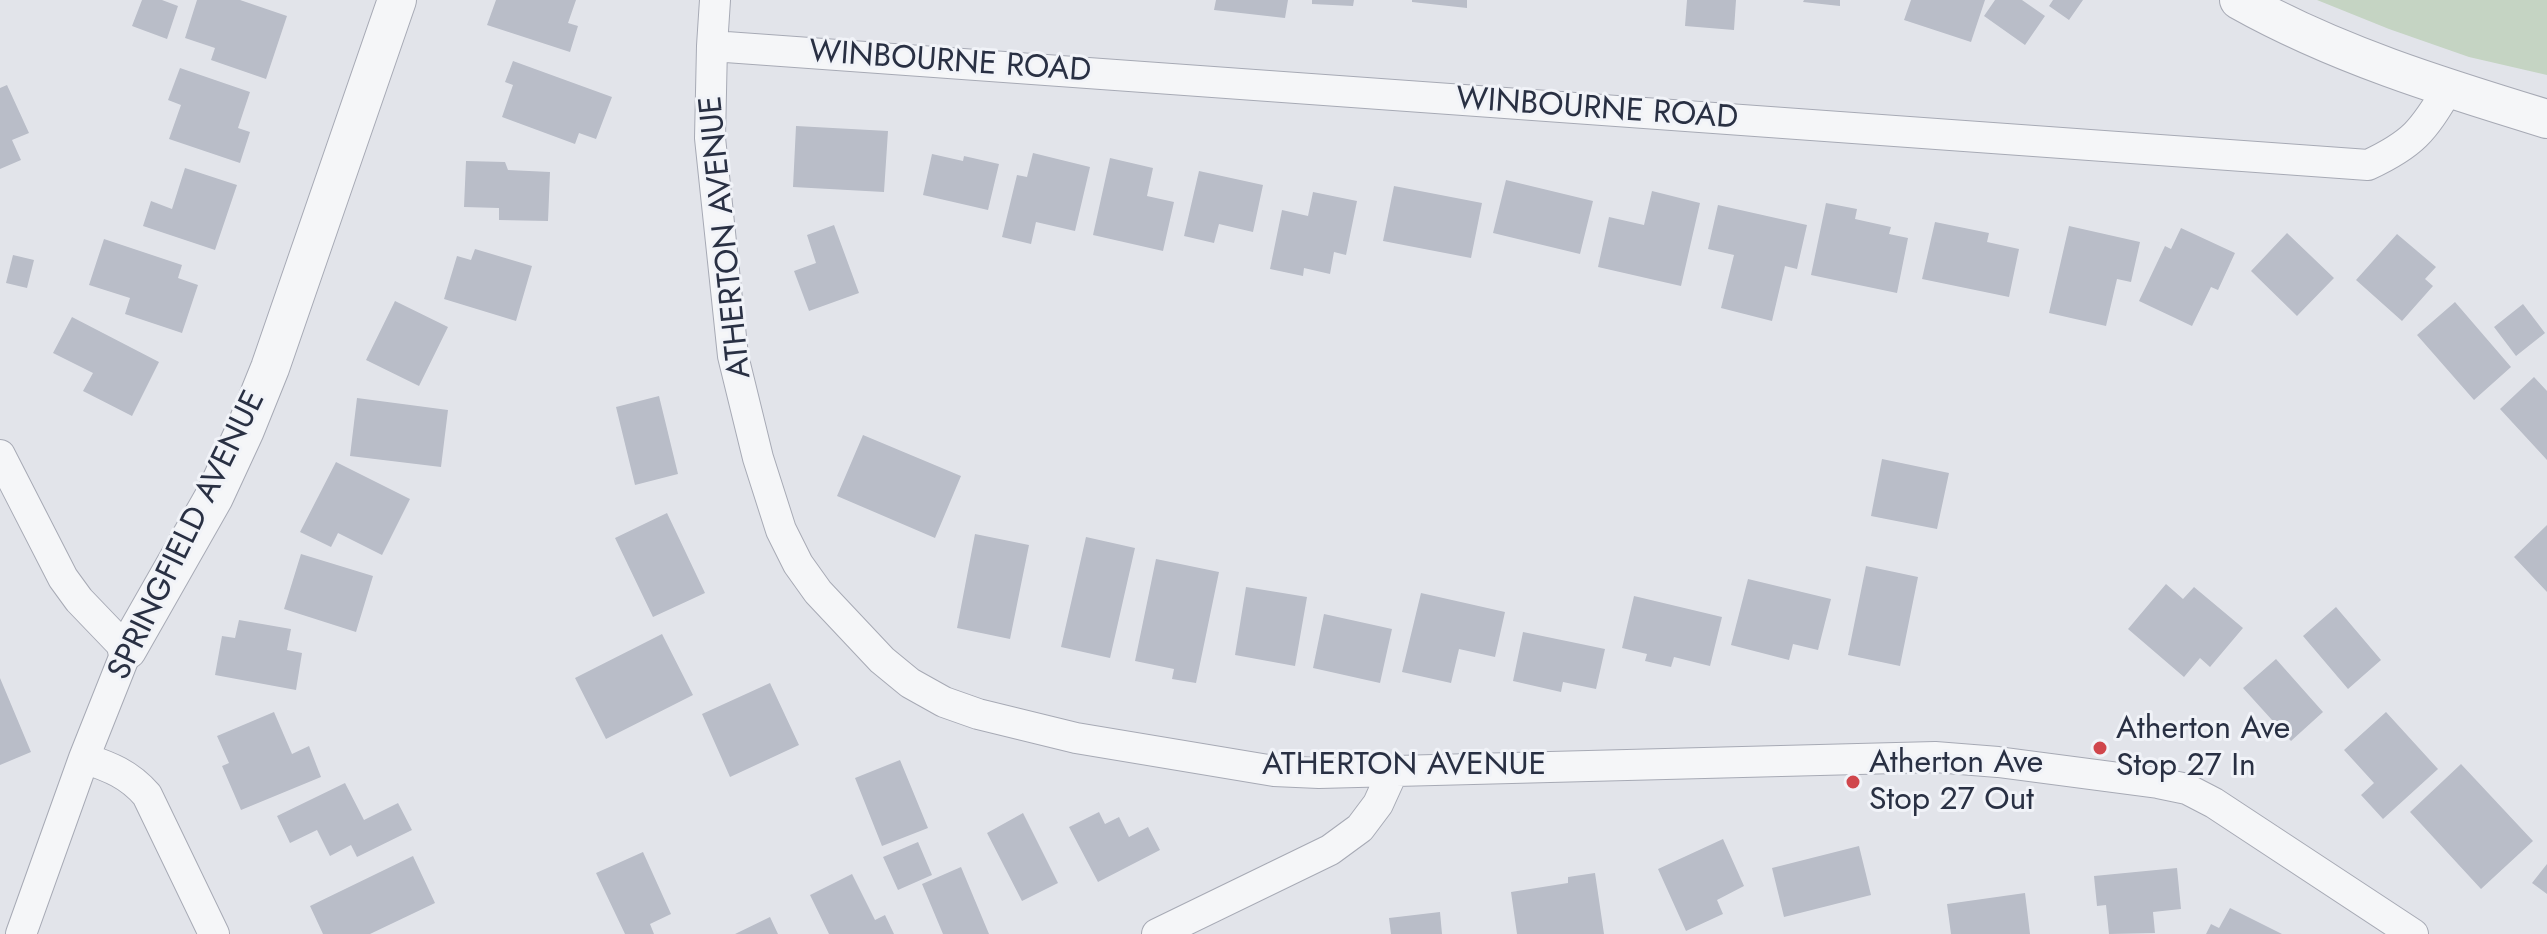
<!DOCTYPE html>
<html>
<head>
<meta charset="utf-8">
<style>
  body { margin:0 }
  canvas { display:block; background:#e2e4ea }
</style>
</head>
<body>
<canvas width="2547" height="934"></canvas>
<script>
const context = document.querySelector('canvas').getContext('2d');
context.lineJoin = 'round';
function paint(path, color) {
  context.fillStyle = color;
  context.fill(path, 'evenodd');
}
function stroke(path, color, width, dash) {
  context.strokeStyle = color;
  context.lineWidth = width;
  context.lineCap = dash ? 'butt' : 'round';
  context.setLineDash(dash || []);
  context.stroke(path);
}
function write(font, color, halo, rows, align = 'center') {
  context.font = font + ' Jost,sans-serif';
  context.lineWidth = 6;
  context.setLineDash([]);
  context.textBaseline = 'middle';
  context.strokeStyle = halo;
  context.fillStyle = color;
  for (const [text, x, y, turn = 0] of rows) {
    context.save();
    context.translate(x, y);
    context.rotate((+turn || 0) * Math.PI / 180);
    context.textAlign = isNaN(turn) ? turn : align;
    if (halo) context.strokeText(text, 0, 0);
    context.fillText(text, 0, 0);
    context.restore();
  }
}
paint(new Path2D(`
  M2317,0h230v75l-78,-18 -80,-28z`), '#c5d4c3');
paint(new Path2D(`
  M142,0h20l16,6 -11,33 -35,-13z
  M197,0h43l47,16 -21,63 -55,-19 4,-12 -30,-10z
  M496,0h80l-8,23 10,3 -8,26 -83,-27z
  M1216,0h72l-3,18 -71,-8z
  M1312,0h42l-1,6 -41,-2z
  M1412,0h55v8l-55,-6z
  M1687,0h49l-2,30 -49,-4z
  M1804,0h36v6l-37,-4z
  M1911,0h74l-14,42 -67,-22z
  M1995,0h27l23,16 -20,29 -41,-29z
  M2053,0h30l-14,20 -20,-14z
  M513,61l99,36 -16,42 -17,-6 -4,11 -73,-27 11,-32 -8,-3z
  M180,68l70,24 -12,36 12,4 -10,31 -71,-24 12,-34 -13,-5z
  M7,85l22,48 -17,7 9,20 -21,9v-81z
  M796,126l92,5 -4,61 -91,-5z
  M1033,153l57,14 -15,64 -39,-9 -5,22 -29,-7 15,-62 10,2z
  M932,154l31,7 1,-5 35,8 -11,46 -65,-15z
  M1110,158l43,10 -6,28 27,6 -11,49 -70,-16z
  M466,161l39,1 3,8 42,2 -2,49 -49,-1v-12l-35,-1z
  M185,168l52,17 -22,65 -72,-24 8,-25 21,8z
  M1199,171l64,14 -10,47 -34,-8 -5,19 -30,-7z
  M1506,180l87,21 -13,53 -87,-21z
  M1394,186l88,17 -11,55 -88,-17z
  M1652,191l48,12 -19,83 -83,-19 11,-50 35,8z
  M1313,192l44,9 -11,54 -12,-3 -4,22 -26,-6 -1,8 -33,-7 12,-59 26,6z
  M1826,203l31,6 -2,10 36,8 -2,7 19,4 -11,55 -86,-18z
  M1718,205l89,20 -10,44 -12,-3 -13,55 -51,-13 13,-53 -26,-6z
  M1935,222l54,11 -2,9 32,7 -10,48 -87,-18z
  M834,225l25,68 -50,18 -15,-40 22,-8 -9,-28z
  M2069,226l71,16 -9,40 -14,-3 -11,47 -57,-13z
  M2181,228l54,25 -17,37 -7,-3 -19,39 -53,-25 26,-55 6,3z
  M2287,233l47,45 -37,38 -46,-45z
  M2397,234l39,33 -11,12 8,7 -31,35 -46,-41z
  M104,239l78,26 -4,13 20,7 -16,48 -57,-19 5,-16 -41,-13z
  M475,249l57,17 -16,55 -72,-22 13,-43 14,4z
  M13,255l21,5 -7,28 -21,-5z
  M395,301l53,26 -29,59 -53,-26z
  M2455,302l56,65 -37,33 -57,-65z
  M2523,304l22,29 -29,23 -22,-29z
  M72,317l87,45 -27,54 -49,-25 10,-18 -40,-20z
  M2534,377l13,14v69l-47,-51z
  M659,396l19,78 -43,11 -19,-78z
  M357,398l91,12 -7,57 -91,-11z
  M863,435l98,41 -26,62 -98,-42z
  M1882,459l67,14 -12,56 -66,-13z
  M336,462l74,37 -28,56 -44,-22 -7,14 -31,-15z
  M667,513l38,80 -52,24 -38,-79z
  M2547,525v67l-33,-35z
  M975,534l54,11 -19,94 -53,-11z
  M1086,537l49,11 -25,110 -49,-11z
  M301,554l72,22 -17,56 -72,-23z
  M1156,559l63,13 -23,111 -24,-4 2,-10 -39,-8z
  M1866,566l52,11 -18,89 -52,-11z
  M1748,579l83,20 -13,51 -25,-6 -4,16 -58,-15z
  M2166,584l17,15 11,-12 49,41 -33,39 -10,-9 -16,19 -56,-48z
  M1246,587l61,10 -12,69 -60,-11z
  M1421,593l84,19 -10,45 -36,-8 -8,34 -49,-11z
  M1634,596l88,21 -12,49 -36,-9 -3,10 -26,-6 2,-7 -25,-6z
  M2336,607l45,53 -33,29 -45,-53z
  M1324,614l68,15 -12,54 -67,-15z
  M239,620l52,9 -4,21 15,3 -6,37 -81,-15 7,-39 13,2z
  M1523,632l82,17 -9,40 -33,-7 -2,10 -48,-11z
  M662,634l31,61 -87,44 -31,-61z
  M2276,659l47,53 -32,29 -48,-53z
  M0,678l31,74 -31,13z
  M770,683l29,62 -69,32 -28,-63z
  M274,712l18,42 17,-8 12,31 -80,33 -19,-44 7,-3 -12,-27z
  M2386,712l52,57 -55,50 -22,-24 13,-12 -30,-33z
  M900,760l28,68 -46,18 -27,-68z
  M2461,764l72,77 -52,48 -71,-77z
  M345,783l19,37 34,-17 14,27 -55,27 -6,-12 -21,11 -13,-26 -27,13 -13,-27z
  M1099,812l6,12 14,-7 10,20 19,-10 12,23 -62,32 -29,-55z
  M1023,813l35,70 -36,18 -35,-68z
  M1723,839l21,47 -27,14 6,14 -37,17 -28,-62z
  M918,842l14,33 -34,15 -15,-33z
  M1859,846l12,49 -87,22 -12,-49z
  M643,852l28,62 -21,10 4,10h-29l-29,-61z
  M413,856l22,47 -65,31h-47l-13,-28z
  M2547,864v30l-15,-11z
  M961,867l28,67h-46l-21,-50z
  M2177,868l4,41 -28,3 2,21 -46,1 -3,-29 -9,1 -3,-30z
  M1595,873l9,61h-87l-6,-42 57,-9v-6z
  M852,874l23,46 10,-5 9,19h-65l-19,-39z
  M2025,893l5,41h-79l-4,-30z
  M2230,908l52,26h-76l5,-10 8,4z
  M1440,912l2,22h-51l-2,-16z
  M770,917l8,17h-43z`), '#b9bdc8');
const minor = new Path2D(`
  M715,0l-3,46 -2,92 23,218 25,102 23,72 17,34 20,28 64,68 28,23 34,19 34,12 98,24 198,33 45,2 616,-16 63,5 160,21 29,6 27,14 199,131
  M712,46l1656,119c45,-21 55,-34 80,-76
  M0,455l63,123 16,22 48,50 -43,108 -63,176
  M84,758c26,9 45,16 63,37l67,139
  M1157,934l173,-84 30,-22 18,-24 15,-33`);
const tertiary = new Path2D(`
  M2239,0c96,54 203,87 308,119
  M127,650l87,-153 31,-67 25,-62 127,-368`);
stroke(minor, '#a7aab5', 32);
stroke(tertiary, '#a7aab5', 40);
stroke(minor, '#f5f6f8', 30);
stroke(tertiary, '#f5f6f8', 38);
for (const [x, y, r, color] of [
  [2100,748,8,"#d0464c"],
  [1853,782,8,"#d0464c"]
]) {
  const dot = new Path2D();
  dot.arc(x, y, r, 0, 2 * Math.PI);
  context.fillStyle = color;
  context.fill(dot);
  stroke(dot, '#f1f3f8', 3);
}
write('32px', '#293043', '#f1f3f8', [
  ["WINBOURNE ROAD",950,63,4],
  ["WINBOURNE ROAD",1597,110,4],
  ["ATHERTON AVENUE",727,237,-96],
  ["SPRINGFIELD AVENUE",188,536,-64],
  ["ATHERTON AVENUE",1404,766]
]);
write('32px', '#293043', '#f1f3f8', [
  ["Atherton Ave",2116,730],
  ["Stop 27 In",2116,767],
  ["Atherton Ave",1869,764],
  ["Stop 27 Out",1869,801]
], 'left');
</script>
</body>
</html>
